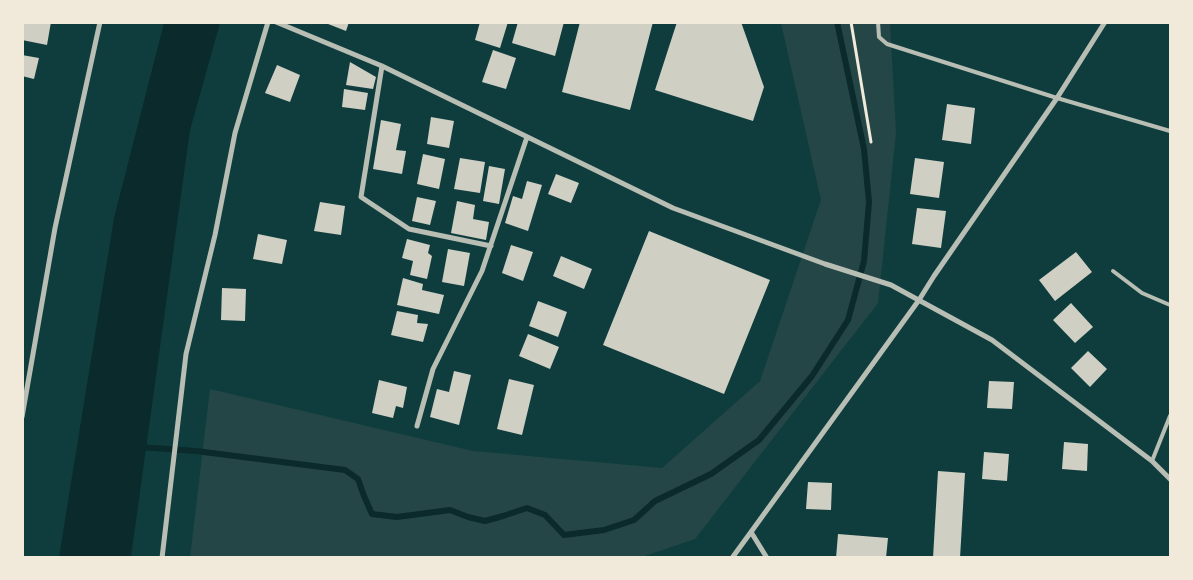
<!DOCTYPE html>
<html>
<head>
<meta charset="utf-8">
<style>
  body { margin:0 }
  #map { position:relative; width:1193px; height:580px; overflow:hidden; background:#0f3d3e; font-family:"Asap Condensed",sans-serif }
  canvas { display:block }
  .frame { position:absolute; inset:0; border:24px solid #f1e9da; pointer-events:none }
</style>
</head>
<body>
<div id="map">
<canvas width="1193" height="580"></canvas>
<div class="frame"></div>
</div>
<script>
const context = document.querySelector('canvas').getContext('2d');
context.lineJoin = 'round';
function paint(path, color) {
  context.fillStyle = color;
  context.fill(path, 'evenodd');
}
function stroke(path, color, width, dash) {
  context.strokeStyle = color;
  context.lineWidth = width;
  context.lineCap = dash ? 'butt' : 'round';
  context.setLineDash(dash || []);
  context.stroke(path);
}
paint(new Path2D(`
  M781,23h109l6,110 -18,170 -183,236 -56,19h-449l20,-169 263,62 189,17 98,-87 61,-181z`), '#244646');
paint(new Path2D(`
  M164,23h56l-30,107 -59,427h-72l55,-339z`), '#0a2a2b');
stroke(new Path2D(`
  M139,447l57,4 149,19 13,9 6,17 8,18 25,3 53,-7 18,7 17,4 18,-5 24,-8 18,7 19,20 40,-5 30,-10 21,-19 56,-27 48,-34 53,-64 36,-56 16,-59 5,-59 -5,-53 -27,-127`), '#0a2a2b', 6);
paint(new Path2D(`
  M22,22h29l-4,23 -25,-5z
  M323,22h26l-3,9z
  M480,22h28l-8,26 -25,-8z
  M518,22h46l-9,34 -43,-13z
  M580,22h73l-23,88 -68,-18z
  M677,22h64l23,65 -11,34 -98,-31z
  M493,50l23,8 -10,31 -24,-7z
  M22,55l17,3 -5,21 -12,-3z
  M350,62l26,15 -3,12 -27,-4z
  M277,65l23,10 -10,27 -25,-9z
  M344,89l24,4 -3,17 -23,-3z
  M947,104l28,4 -4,36 -29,-4z
  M431,117l23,4 -5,27 -22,-4z
  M381,120l20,4 -5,26 10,1 -4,23 -29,-5z
  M423,154l22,5 -6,30 -22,-5z
  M460,158l25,4 -5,31 -26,-4z
  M915,158l29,4 -5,36 -29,-4z
  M489,166l16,3 -6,35 -16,-3z
  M556,174l23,9 -8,20 -23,-9z
  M527,181l15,4 -14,46 -23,-8 8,-27 9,3z
  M417,197l19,4 -6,24 -18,-4z
  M457,201l18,4 -2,14 16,3 -3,18 -35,-7z
  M320,202l25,4 -4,29 -27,-4z
  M917,208l29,3 -5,37 -29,-4z
  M649,231l121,49 -46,114 -121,-49z
  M258,234l29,6 -5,24 -29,-5z
  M407,239l23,6 -2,8 4,3 -5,23 -17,-4 3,-14 -11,-3z
  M511,245l22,7 -10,29 -21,-8z
  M448,249l22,4 -6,33 -22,-4z
  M1076,252l16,20 -37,29 -16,-21z
  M561,256l31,13 -8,20 -31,-13z
  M403,278l20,6 -1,6 22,5 -5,19 -42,-9z
  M222,288l24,1 -1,32 -24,-1z
  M538,301l29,11 -9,25 -29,-11z
  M1071,303l22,24 -18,16 -22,-23z
  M397,311l21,4 -1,8 11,1 -5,18 -32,-7z
  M528,334l31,13 -9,22 -31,-13z
  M1088,351l19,18 -17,18 -19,-19z
  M454,371l17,4 -12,50 -29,-8 7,-28 12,3z
  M509,379l25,6 -12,50 -25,-6z
  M379,380l28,7 -4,21 -7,-2 -3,12 -21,-5z
  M989,381l25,1 -2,27 -25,-1z
  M1064,442l24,2 -1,27 -25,-2z
  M984,452l25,2 -2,27 -25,-2z
  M938,471l27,2 -5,85h-27z
  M808,482l24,1 -1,27 -25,-1z
  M838,534l50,4 -2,20h-50z`), '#cfcfc3');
stroke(new Path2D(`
  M851,22l20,120`), '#f1e9da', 3);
stroke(new Path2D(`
  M878,22l1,15 8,7 170,54 113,33
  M1113,271l29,22 28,12
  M1152,461l18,-45`), '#b8beb3', 4);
stroke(new Path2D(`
  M276,22l106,44 291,142 152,56 66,21 101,55 160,121 18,18
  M382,66l-21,131 48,32 82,17
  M22,417l33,-189 45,-206
  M417,426l16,-57 49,-98 45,-134
  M751,532l16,26
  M162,558l24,-204 29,-119 20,-102 33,-111
  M732,558l19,-26 168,-232 15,-24 123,-178 48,-76`), '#b8beb3', 5);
</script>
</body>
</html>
